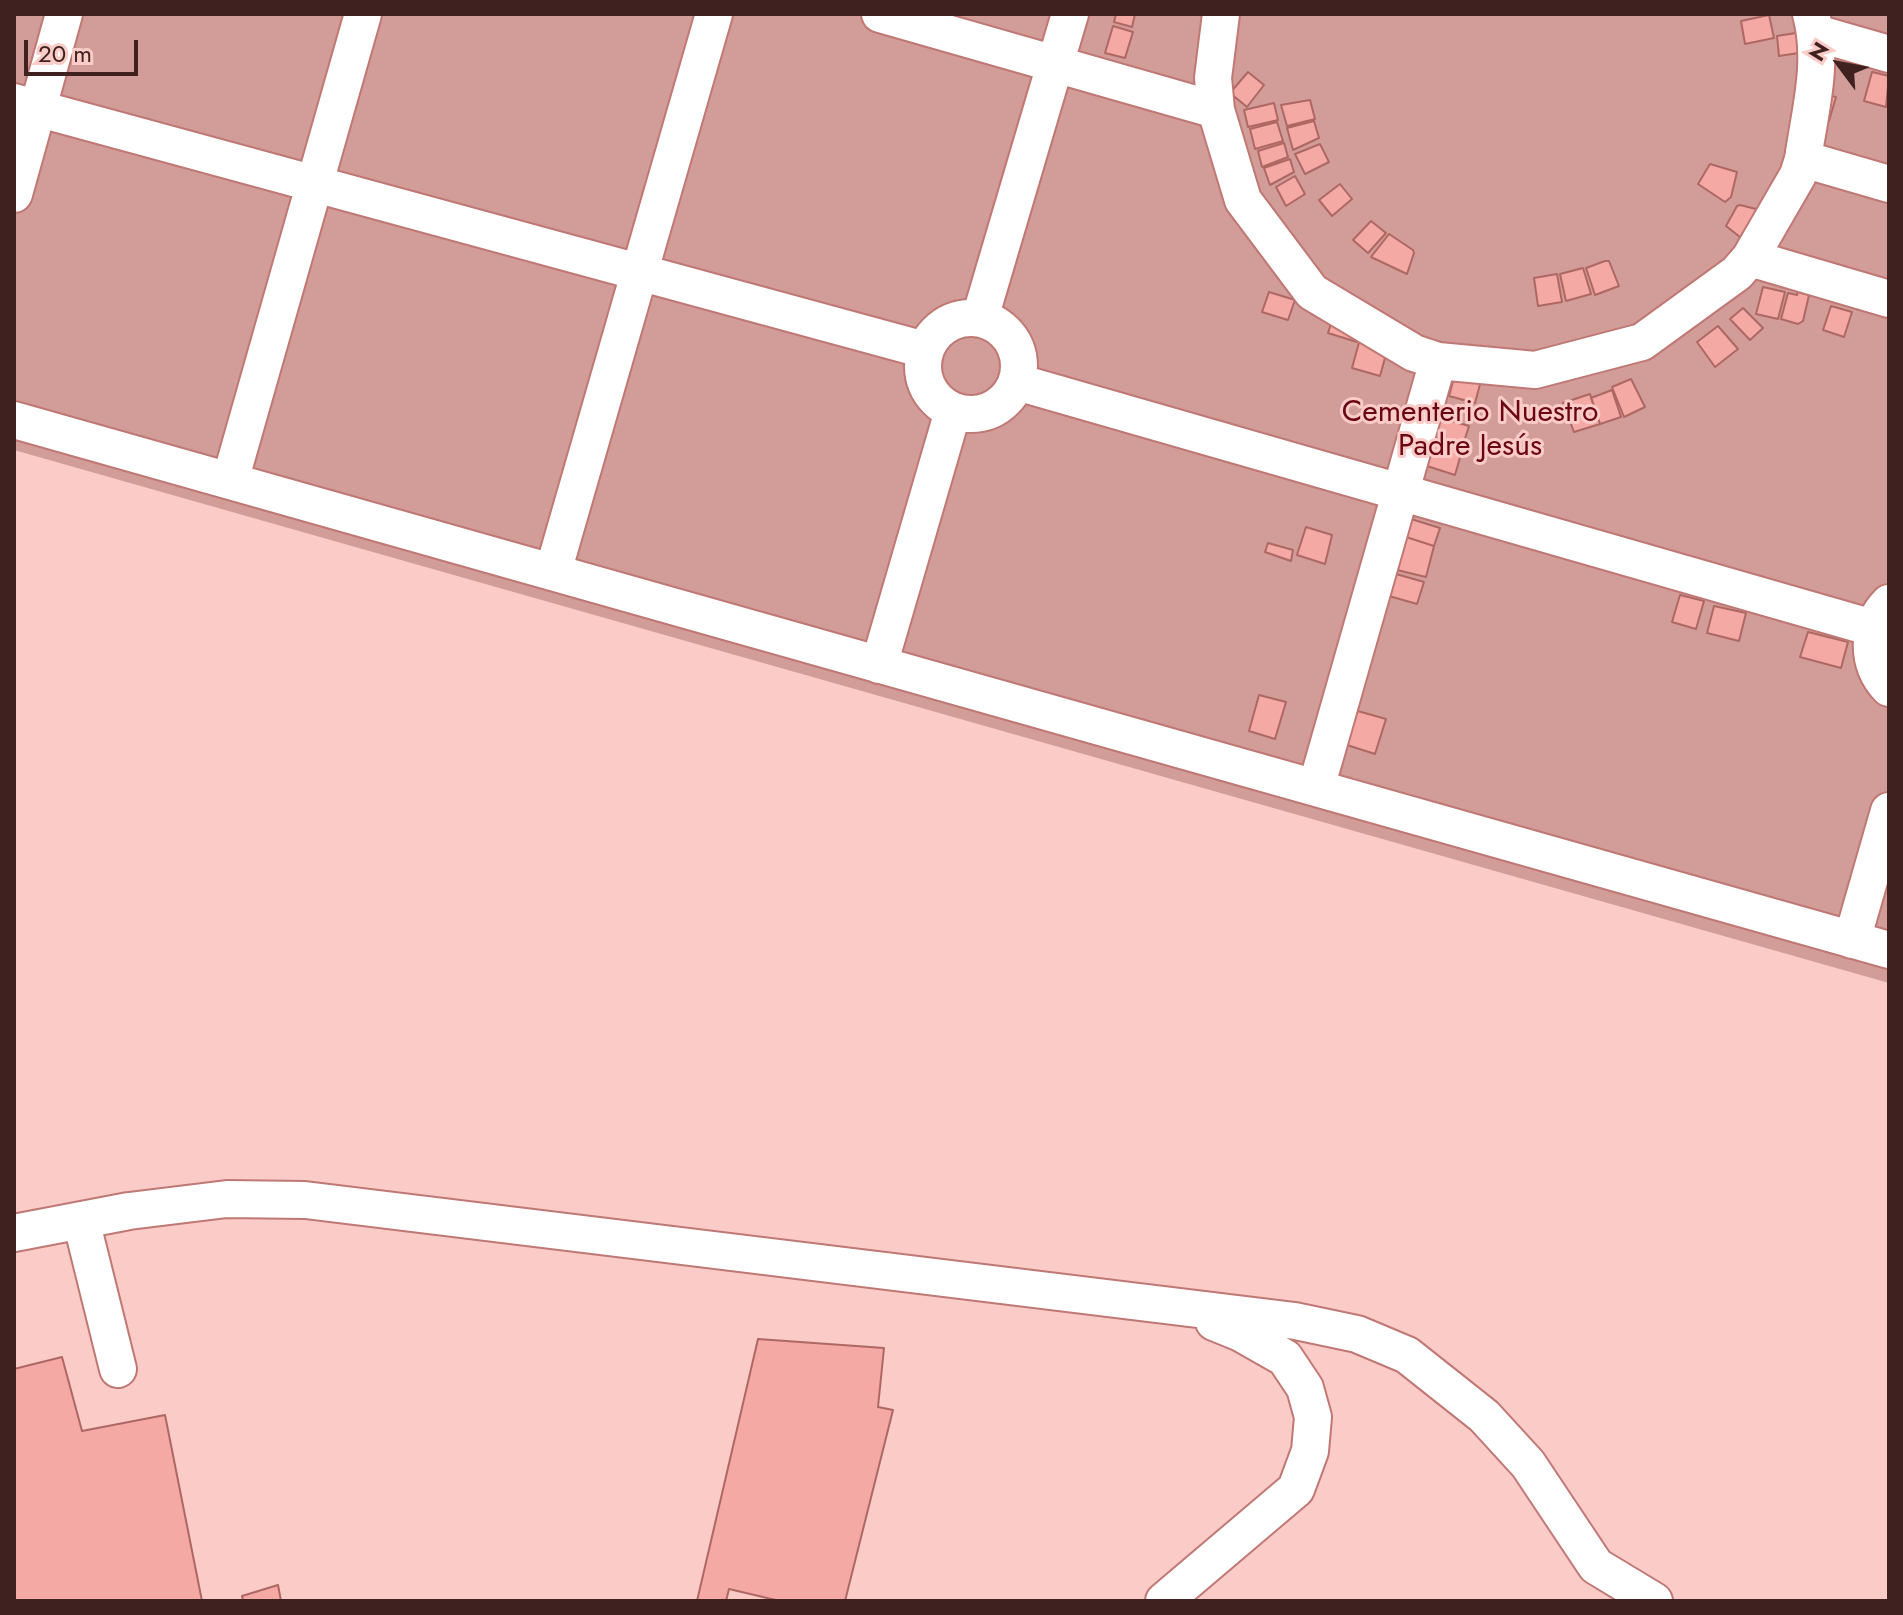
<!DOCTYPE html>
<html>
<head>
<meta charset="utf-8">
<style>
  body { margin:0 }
  #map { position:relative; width:1903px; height:1615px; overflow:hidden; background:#facbc7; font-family:Jost,sans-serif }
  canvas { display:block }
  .frame { position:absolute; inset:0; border:16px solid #3f2220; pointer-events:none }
  .north { position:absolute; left:1799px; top:24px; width:80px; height:80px; -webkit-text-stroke:6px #facbc7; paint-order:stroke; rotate:302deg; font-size:22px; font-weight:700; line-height:32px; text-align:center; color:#3f2220 }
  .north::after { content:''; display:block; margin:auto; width:28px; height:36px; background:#3f2220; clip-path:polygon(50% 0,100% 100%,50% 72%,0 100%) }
  .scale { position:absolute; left:24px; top:40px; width:114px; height:36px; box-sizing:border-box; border:4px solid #3f2220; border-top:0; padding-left:10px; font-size:24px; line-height:28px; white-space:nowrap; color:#3f2220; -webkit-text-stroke:6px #facbc7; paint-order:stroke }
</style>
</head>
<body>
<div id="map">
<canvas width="1903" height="1615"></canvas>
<div class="frame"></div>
<div class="north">N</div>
<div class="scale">20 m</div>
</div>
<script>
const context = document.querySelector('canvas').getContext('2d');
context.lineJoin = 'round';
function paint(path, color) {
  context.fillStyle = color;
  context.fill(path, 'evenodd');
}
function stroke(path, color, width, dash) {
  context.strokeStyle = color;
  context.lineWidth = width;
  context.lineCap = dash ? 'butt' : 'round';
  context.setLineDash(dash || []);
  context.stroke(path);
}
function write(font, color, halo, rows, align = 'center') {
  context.font = font + ' Jost,sans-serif';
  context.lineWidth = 6;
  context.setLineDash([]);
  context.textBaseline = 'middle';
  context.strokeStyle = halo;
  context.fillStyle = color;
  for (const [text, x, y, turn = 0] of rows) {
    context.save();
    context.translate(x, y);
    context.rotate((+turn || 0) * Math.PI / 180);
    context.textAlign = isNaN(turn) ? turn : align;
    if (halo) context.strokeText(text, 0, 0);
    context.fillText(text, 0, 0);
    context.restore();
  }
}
paint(new Path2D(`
  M14,14h1875v969l-1875,-533z`), '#d29c98');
const building = new Path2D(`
  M1116,14h19l-3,13 -18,-5z
  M1769,15l5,23 -29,6 -4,-23z
  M1113,26l20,6 -8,26 -20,-5z
  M1802,32l3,20 -26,4 -2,-20z
  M1248,72l16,13 -17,22 -17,-14z
  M1872,72l17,4 -3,31 -22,-6z
  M1825,95l11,2 -7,24 -9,-2z
  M1310,100l5,19 -28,7 -6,-21z
  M1274,103l4,17 -30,7 -4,-17z
  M1314,121l5,17 -26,12 -6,-22z
  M1277,122l6,19 -28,8 -5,-20z
  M1284,143l4,14 -26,10 -4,-16z
  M1320,144l9,18 -24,12 -10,-20z
  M1290,159l4,13 -24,13 -6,-17z
  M1710,164l27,8 -6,25 -6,5 -27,-18z
  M1295,176l10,18 -19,12 -10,-19z
  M1340,184l12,15 -20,17 -13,-16z
  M1740,205l24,6 -8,21 -16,5 -14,-11 11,-20z
  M1371,221l15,12 -18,20 -15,-13z
  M1389,234l24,16 1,3 -7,21 -36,-17z
  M1605,261h4l10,25 -24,9 -9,-27z
  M1583,268l8,26 -25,7 -6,-27z
  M1557,274l5,28 -24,4 -4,-28z
  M1763,287l22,5 -7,27 -22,-5z
  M1269,292l26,8 -7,20 -26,-8z
  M1798,292l11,3 -6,26 -5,3 -17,-5 7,-26 9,2z
  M1831,306l21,6 -8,25 -21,-7z
  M1743,308l20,20 -13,12 -20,-21z
  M1333,317l29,9 -5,16 -29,-9z
  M1718,326l20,23 -23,18 -18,-25z
  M1360,339l28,8 -8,29 -28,-8z
  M1457,367l26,6 -8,30 -26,-7z
  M1631,379l14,28 -21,10 -12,-30z
  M1612,390l9,27 -21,7 -9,-26z
  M1590,394l10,30 -26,8 -11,-29z
  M1441,418l28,8 -6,19 -28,-8z
  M1435,440l28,7 -8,28 -28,-9z
  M1411,519l29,9 -6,18 -28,-9z
  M1306,527l26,8 -7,29 -28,-9z
  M1406,537l28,9 -8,31 -29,-7z
  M1268,543l25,7 -2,11 -26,-9z
  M1396,574l28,8 -7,22 -28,-8z
  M1680,595l24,6 -8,28 -24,-7z
  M1714,606l32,7 -7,28 -32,-8z
  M1808,632l40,10 -7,26 -41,-11z
  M1259,695l27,7 -11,37 -26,-8z
  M1354,710l32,9 -11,35 -31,-10z
  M758,1339l126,9 -6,59 15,3 -48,191h-65l-51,-12 -3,12h-29z
  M62,1357l20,74 83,-16 37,186h-188v-232z
  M278,1585l3,16h-38l-1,-5z`);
paint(building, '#f5a9a4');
stroke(building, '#ae6864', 2);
const minor = new Path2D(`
  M880,14l336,96
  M1221,14l-8,64 3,32 27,90 69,92 102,61 24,8 97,9 107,-28 95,-69 13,-15 48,-83 5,-16c7,-48 21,-97 8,-145
  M1816,33l73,21
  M14,102l911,248
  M1803,159l86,25
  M14,194l50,-180
  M1750,258l139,41
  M923 366a48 48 0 1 1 96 0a48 48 0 1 1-96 0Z
  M980,318l90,-304
  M1017,382l856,246
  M14,420l1875,530
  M230,481l133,-467
  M553,572l161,-558
  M1889,603c-23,23 -23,61 0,85
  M879,665l74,-254
  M1316,788l122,-427
  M1852,940l37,-129
  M81,1220l37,149
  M14,1233l115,-22 98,-12 78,1 990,121 62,13 50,21 77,61 44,48 68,102 58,35
  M1164,1601l132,-112 14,-38 3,-34 -8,-29 -20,-30 -44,-25 -27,-11`);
stroke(minor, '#c07874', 40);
stroke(minor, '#fff', 36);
write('30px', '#690612', '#facbc7', [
  ["Cementerio Nuestro",1470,414],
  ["Padre Jesús",1470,448]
]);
</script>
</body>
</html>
